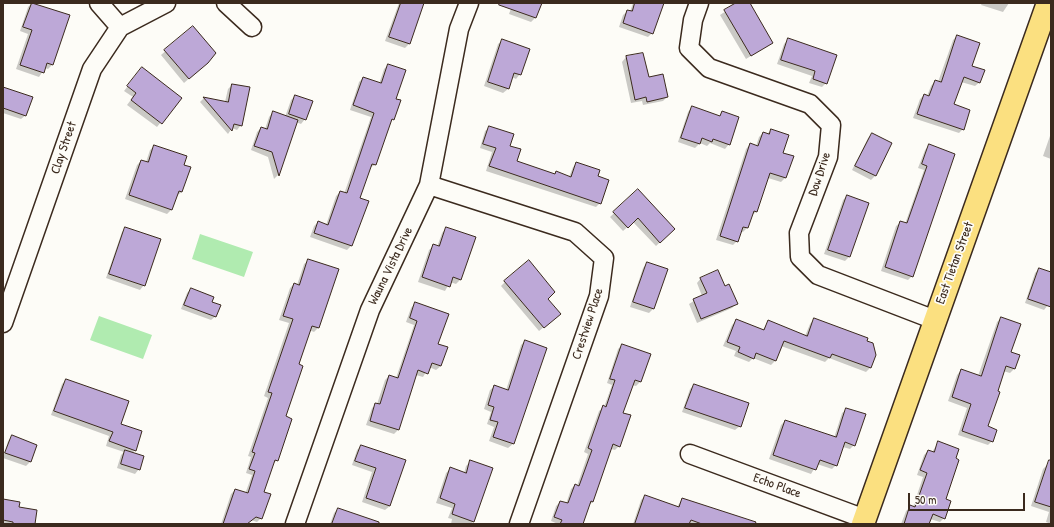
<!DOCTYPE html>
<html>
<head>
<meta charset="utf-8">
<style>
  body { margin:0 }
  #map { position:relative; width:1054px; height:527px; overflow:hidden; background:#fdfcf7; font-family:"Patrick Hand",sans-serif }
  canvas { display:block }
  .frame { position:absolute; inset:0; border:4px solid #3b2a1e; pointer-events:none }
  .scale { position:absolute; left:908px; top:493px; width:117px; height:18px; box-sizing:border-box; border:2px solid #3b2a1e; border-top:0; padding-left:5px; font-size:12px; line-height:14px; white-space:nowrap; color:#3b2a1e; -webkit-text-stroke:3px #fdfcf7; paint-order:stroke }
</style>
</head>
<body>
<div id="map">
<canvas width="1054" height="527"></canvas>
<div class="frame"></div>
<div class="scale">50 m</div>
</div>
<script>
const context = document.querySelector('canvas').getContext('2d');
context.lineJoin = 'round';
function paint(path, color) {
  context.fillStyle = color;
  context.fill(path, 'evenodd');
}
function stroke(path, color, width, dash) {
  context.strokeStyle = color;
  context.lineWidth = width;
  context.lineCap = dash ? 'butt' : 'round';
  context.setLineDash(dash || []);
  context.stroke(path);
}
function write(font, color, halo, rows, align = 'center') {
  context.font = font + ' "Patrick Hand",sans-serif';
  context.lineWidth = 3.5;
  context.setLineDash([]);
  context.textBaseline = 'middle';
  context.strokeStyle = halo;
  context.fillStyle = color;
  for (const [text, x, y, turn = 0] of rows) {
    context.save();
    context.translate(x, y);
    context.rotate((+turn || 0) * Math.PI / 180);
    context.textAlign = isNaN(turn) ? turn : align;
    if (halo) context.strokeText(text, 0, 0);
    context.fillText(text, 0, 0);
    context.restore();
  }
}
paint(new Path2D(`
  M200,234l53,18 -9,25 -52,-18z
  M99,316l53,19 -9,24 -53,-19z`), '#b0ebb0');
paint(new Path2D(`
  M32,3l37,12 -17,50 -4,4 -3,-1 -6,9 -23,-8 12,-35 -8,-3 8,-24z
  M399,3h24l-14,41 -4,4 -20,-7z
  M513,3h28l-5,14 -5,5 -22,-8z
  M633,3h30l-11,30 -4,4 -29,-10 4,-12 5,-4 2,1z
  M738,3h11l23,40 -26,16 -26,-44z
  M982,3h27l-6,9 -22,-7z
  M193,27l9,40 -18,16 -23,-28z
  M957,36l23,46 -5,4 -14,-4 -8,23 10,24 -4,4 -46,-15 7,-19 4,-4 3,1 4,-10 4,-5 3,1 15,-42z
  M503,40l17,34 -4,5 -4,-2 -4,12 -5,4 -19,-7 14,-42z
  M788,40l38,43 -4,4 -13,-4 3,-7 -35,-12 7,-20z
  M626,57l41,40 -4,4 -20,4 -1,-4 -11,2 -9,-41z
  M388,65l7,34 -2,20 -3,3 -15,43 -6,3 -10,31 9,3 -17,44 -4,4 -37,-13 4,-11 4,-4 8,3 10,-29 4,-4 4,2 27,-77 -21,-7 9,-28 4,-4 16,6 5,-15z
  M138,73l42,25 -23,29 -30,-22 6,-8 -9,-6z
  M232,85l9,40 -4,5 -5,-2 -4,6 -28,-32 4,-4 21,4 3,-13z
  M3,88l23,27 -5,4 -18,-6z
  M295,96l10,23 -4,5 -5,-2 -18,53 -4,4 -6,-22 -17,-7 6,-18 4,-4 4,1 4,-12 4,-5 12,5 6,-17z
  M692,107l27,10 4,-4 6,31 -4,5 -15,-6 -3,3 -7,-3 -5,5 -17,-6 10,-30z
  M490,127l19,19 7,15 38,13 2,-2 13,5 4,-10 4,-4 20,13 3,27 -4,4 -110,-36 6,-19 -12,-4 5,-17z
  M771,130l11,23 10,4 -7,21 -4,4 -13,-4 -12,34 -5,4 -4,12 -4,4 -3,-1 -3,10 -4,4 -17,-5 30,-91 4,-5 6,2 3,-9 4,-4 4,1z
  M1051,133v26l-8,-3z
  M872,134l19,9 -16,33 -4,4 -19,-10 16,-32z
  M929,145l25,9 -42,122 -4,4 -27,-9 15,-45 5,-4 4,2 19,-54 -6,-2 7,-18z
  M154,146l29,19 -1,27 -6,4 -4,13 -5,5 -42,-15 12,-34 4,-4 5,1 4,-12z
  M638,190l36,39 -18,17 -23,-24 -10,9 -13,-14z
  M847,196l21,7 -19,54 -4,4 -21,-7 19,-54z
  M126,228l18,57 -4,5 -34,-12 16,-46z
  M446,228l14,52 -4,4 -6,-2 -5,9 -27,-9 11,-32 5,-5 3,2 5,-14z
  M309,260l9,68 -4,4 -5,-2 -12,35 -12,52 -8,43 -4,4 -11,28 -1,26 -4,4 -6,-2 -4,4h-26l10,-30 4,-4 10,4 7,-19 -6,-2 5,-16 -3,-1 20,-58 -4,-2 25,-73 -10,-3 11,-32 4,-4 3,1 7,-21z
  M647,263l19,7 -13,39 -4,4 -19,-6 13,-39z
  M1039,269l12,4v24l-3,8 -4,5 -19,-7 10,-30z
  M701,278l23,9 13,16 -5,5 -35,15 -8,-19 13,-8 -5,-13z
  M505,282l42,17 8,19 -16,13 -38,-45z
  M191,289l25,27 -5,4 -30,-11 6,-16z
  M415,303l26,63 -5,4 -7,-3 -6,10 -7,-2 -18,55 -4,4 -28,-9 6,-17 5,-4 8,-24 4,-4 7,2 18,-53 -8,-3 5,-14z
  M1001,318l13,51 -4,4 -7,-2 -17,56 6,14 -4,4 -30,-10 9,-27 -19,-7 9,-26 4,-5 17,6 19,-54z
  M814,319l61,36 -5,13 -4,4 -37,-14 -4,4 -44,-16 -6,15 -4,4 -18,-7 -4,4 -15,-6 2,-5 -13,-5 9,-21 4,-4 26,10 6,-9 37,14 5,-12z
  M525,341l-12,103 -5,4 -19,-7 5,-14 -7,-3 4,-12 -7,-3 6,-19 5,-4 11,4 15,-45z
  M622,345l27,9 -9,28 -4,4 -4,-1 -10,28 -3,33 -4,4 -4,-1 -18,53 -4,3 -7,19h-24l-7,-3 5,-15 4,-4 6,2 5,-15 4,-4 2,1 11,-32 -4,-2 15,-41 5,-4 8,-22 -5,-2 11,-34z
  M66,380l53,44 16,26 -3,3 7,16 -4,5 -18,-6 4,-13 3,-3 -18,-6 3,-10 -58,-21 11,-31z
  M694,385l46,41 -5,4 -53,-18 8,-23z
  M847,409l7,36 -4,4 -7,-2 -7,18 -4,4 -15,-5 -6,10 -42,-15 12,-34 4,-4 49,17 8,-25z
  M12,436l24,9 -6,17 -4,4 -23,-8 5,-17z
  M938,443l7,56 -1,19 -4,4 -10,-3 -2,5h-27l5,-13 5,-5 2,1 10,-30 -6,-2 7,-20 4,-4 4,1z
  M361,446l44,15 -15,45 -5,4 -23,-8 10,-30 -20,-7 5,-15z
  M470,462l21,7 -19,55h-21l1,-5 -4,-1 4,-10 -16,-5 10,-30 4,-4 14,4 2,-7z
  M1047,465l4,1v58l-5,-2 3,-10 -18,-6 12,-37z
  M645,496l32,11 5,-8 71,25h-120l8,-24z
  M3,500l31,24h-31z
  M338,509l29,15h-37l4,-11z`), '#0003');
const building = new Path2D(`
  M32,3l38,12 -17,50 -6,-2 -3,10 -24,-8 12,-35 -9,-3z
  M401,3h23l-14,41 -21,-7z
  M500,3h42l-6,15 -37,-13z
  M635,3h29l-11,31 -30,-11 4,-13 5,1z
  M736,3h14l23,40 -22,13 -27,-46z
  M193,26l23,27 -8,10 -19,16 -25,-29z
  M957,35l23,8 -8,23 13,4 -5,13 -16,-6 -10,27 16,6 -6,20 -47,-16 7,-20 5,2 6,-16 6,2z
  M788,38l49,17 -10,29 -14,-5 2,-8 -34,-11z
  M502,39l28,10 -9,26 -7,-2 -5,16 -21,-7z
  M643,53l6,24 14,-3 5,23 -21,5 -1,-5 -11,3 -9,-44z
  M388,64l18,6 -10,29 5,1 -7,20 -2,-1 -16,46 -4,-1 -12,34 9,3 -17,45 -38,-13 4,-12 10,4 12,-34 7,2 27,-80 -21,-8 10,-28 18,6z
  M142,67l40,31 -20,26 -31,-24 5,-7 -9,-7z
  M232,84l18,3 -8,39 -8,-2 -2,7 -29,-34 25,5z
  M3,87l30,10 -7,19 -23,-8z
  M295,95l18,6 -7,19 -17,-6z
  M692,106l28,10 2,-5 17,6 -9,28 -17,-6 -1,3 -10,-4 -2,6 -19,-6z
  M273,111l25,9 -19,56 -7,-24 -18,-6 7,-19 6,2z
  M489,126l25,8 -4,12 11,3 -4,12 38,13 1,-3 15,6 5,-15 24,8 -2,6 11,4 -8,24 -112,-38 7,-18 -13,-4z
  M771,129l18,6 -6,18 11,3 -8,22 -16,-5 -13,39 -3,-1 -6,17 -5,-1 -5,15 -18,-6 30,-93 8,3 5,-14 6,2z
  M872,133l20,10 -16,33 -21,-10z
  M929,144l26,10 -42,123 -28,-10 15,-46 7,2 20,-57 -5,-2z
  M154,145l33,11 -3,9 7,2 -9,25 -3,-1 -7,19 -43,-15 12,-35 7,2z
  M638,189l37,40 -15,14 -22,-25 -10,10 -15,-16z
  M847,195l22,8 -19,54 -22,-7z
  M125,227l36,12 -16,47 -36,-12z
  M446,227l30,10 -15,43 -8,-3 -3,10 -28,-10 11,-33 6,2z
  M308,259l31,10 -20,59 -7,-2 -13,38 4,2 -17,50 6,3 -14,42 -3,-1 -11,32 7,2 -9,25 -6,-2 -9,7h-24l12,-35 13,4 7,-22 -6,-2 6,-16 -3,-1 20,-59 -4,-1 25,-73 -10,-3 11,-33 5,2z
  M529,260l26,32 -7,7 13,15 -17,14 -40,-47z
  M647,262l21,7 -14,40 -21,-7z
  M1039,268l12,4v35l-23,-8z
  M718,270l7,16 4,-2 9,20 -37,15 -8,-20 14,-6 -7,-15z
  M191,288l23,9 -2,5 9,3 -5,12 -32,-12z
  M415,302l34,12 -11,30 10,3 -7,19 -9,-3 -4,11 -10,-4 -19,60 -29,-9 5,-18 5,1 9,-29 9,3 19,-57 -7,-3z
  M1001,317l20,7 -10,28 9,3 -5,14 -9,-3 -8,25 2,1 -12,34 9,4 -4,12 -31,-11 9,-27 -19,-7 9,-28 20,7z
  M814,318l54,20 -1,3 6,2 3,12 -5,13 -39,-14 -2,4 -46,-17 -8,20 -20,-8 -2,6 -16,-7 2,-5 -13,-5 9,-23 28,11 4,-10 39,16z
  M525,340l22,8 -33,96 -21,-7 5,-15 -8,-2 4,-13 -6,-2 6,-20 14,5z
  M622,344l29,10 -10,28 -6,-2 -12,33 8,2 -11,32 -7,-3 -20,58 -2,-1 -8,23h-23l2,-4 -8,-3 6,-16 8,2 7,-19 4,2 13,-36 -4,-2 15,-43 3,2 9,-27 -5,-1z
  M66,379l63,22 -8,23 21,7 -6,20 -27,-10 4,-9 -59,-21z
  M694,384l55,19 -8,24 -56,-19z
  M846,408l20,6 -11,32 -10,-4 -8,24 -17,-6 -4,10 -43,-15 12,-35 51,17z
  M12,435l25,10 -6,17 -26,-9z
  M938,441l21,8 -3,9 3,2 -13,39 5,2 -6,18 -12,-5 -4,10h-25l6,-19 5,2 12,-34 -7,-3 8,-20 6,2z
  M361,445l45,15 -16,46 -24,-8 10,-30 -21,-7z
  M125,450l19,6 -4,14 -19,-6z
  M470,460l23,8 -19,54 -22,-8 3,-10 -15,-6 10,-31 16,6z
  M1049,460h2v47l-16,-5z
  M645,495l34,12 3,-9 74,24 -1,2h-53l-11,-4 -2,4h-54z
  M3,499l17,3 -1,5 18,3 -2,14h-22v-2l-10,-2z
  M338,508l41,14v2h-47z`);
paint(building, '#bda8d7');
stroke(building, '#3b2a1e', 1);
const minor = new Path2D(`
  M99,3l21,24
  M226,3l26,24
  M699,3l-6,17 -4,28 20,20 101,36 21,21 -3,32 -29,76 1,24 18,18 117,45
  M429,185l146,47 29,26 -5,38 -80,228
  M3,323l89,-254 28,-42 46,-24
  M690,454l175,65
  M295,524l75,-214 59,-125 30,-156 10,-26`);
const major = new Path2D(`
  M863,524l185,-521`);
stroke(minor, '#3b2a1e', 21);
stroke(major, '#3b2a1e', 25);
stroke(minor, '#fdfcf7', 18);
stroke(major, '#fbe080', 22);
write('13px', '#3b2a1e', '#fdfcf7', [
  ["Clay Street",64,148,-71],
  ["Dow Drive",820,174,-72],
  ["East Tietan Street",955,263,-70],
  ["Wauna Vista Drive",391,266,-64],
  ["Crestview Place",588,324,-72],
  ["Echo Place",777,486,20]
]);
</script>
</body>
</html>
